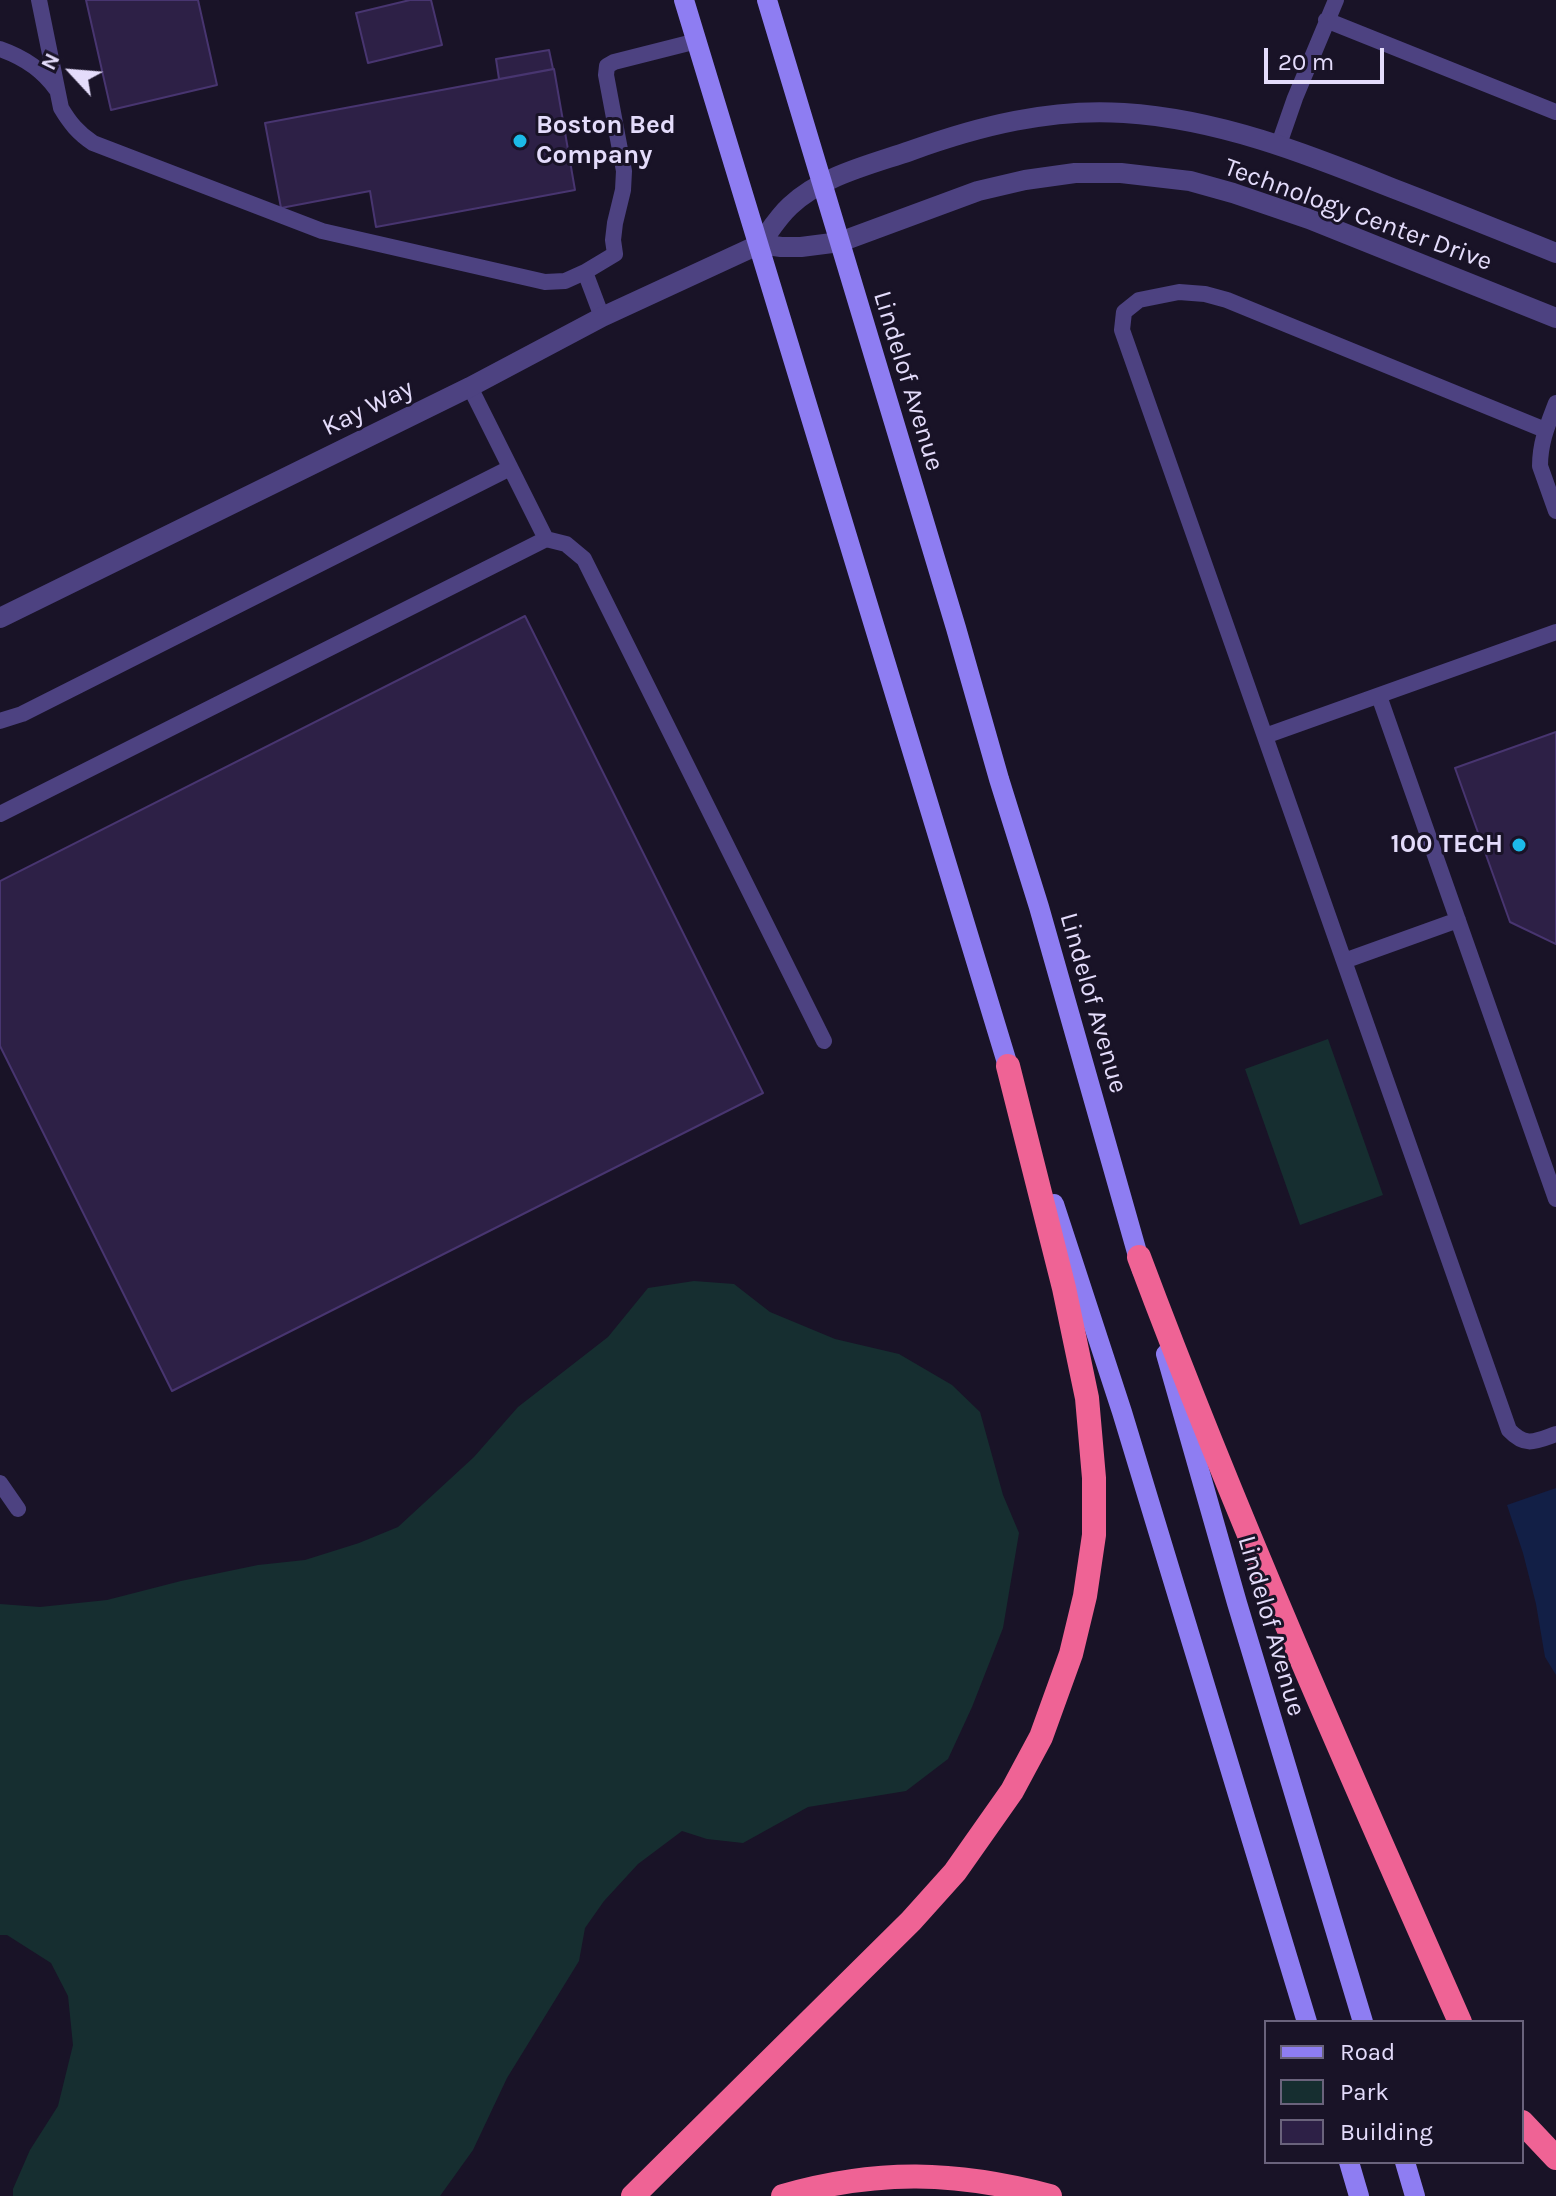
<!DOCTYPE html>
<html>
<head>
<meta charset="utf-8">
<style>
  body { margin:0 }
  #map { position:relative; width:1556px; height:2196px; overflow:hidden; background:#191327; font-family:Karla,sans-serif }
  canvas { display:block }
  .legend { position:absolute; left:1264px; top:2020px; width:260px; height:144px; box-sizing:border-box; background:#191327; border:2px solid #6a637c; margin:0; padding:10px 14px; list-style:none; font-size:24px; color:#e4dcfb }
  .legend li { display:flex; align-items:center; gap:16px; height:40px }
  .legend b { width:40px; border:2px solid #6a637c }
  .north { position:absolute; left:32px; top:32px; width:80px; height:80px; -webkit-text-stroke:6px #191327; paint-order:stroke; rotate:296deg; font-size:22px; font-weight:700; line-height:32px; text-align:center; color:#e4dcfb }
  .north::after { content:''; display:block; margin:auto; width:28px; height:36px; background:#e4dcfb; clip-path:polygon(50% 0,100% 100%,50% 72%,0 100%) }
  .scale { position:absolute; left:1264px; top:48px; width:120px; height:36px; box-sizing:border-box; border:4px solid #e4dcfb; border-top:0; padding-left:10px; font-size:24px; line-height:28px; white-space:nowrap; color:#e4dcfb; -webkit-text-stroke:6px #191327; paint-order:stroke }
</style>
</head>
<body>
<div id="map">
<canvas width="1556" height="2196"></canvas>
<ul class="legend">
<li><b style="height:10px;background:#8e7df2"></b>Road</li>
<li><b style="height:22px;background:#162e30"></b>Park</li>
<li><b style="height:22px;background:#2d2046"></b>Building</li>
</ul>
<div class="north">N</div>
<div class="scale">20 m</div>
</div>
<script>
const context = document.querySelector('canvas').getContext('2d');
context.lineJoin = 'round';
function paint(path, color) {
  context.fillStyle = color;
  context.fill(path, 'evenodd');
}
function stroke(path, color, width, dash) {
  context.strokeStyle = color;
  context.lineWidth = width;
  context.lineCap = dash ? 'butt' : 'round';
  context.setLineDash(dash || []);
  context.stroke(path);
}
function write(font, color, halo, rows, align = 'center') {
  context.font = font + ' Karla,sans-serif';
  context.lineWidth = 6;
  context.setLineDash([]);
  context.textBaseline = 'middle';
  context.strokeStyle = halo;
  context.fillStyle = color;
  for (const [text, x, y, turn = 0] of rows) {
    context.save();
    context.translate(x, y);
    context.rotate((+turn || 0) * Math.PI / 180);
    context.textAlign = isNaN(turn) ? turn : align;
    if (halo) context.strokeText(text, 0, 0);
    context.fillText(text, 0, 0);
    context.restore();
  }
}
paint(new Path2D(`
  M1328,1039l55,156 -83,30 -55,-156z
  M694,1281l40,3 36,28 65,27 64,15 53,31 28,27 23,83 16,38 -16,95 -31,79 -24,52 -42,32 -98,16 -65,36 -36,-4 -25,-8 -44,33 -34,37 -19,27 -6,33 -72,117 -34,72 -33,46h-427v-7l17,-39 28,-44 15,-61 -5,-49 -17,-33 -44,-28h-7v-331l40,3 67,-7 74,-19 77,-16 47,-5 54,-17 39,-16 76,-70 44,-50 90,-70 40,-49z`), '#162e30');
paint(new Path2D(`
  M1556,1488v187l-11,-18 -9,-53 -13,-51 -16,-48z`), '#121f46');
const building = new Path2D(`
  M86,0h112l19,85 -106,25z
  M410,0h21l11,45 -74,18 -12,-50z
  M549,50l4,19 -54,10 -3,-20z
  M554,69l21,121 -199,37 -6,-36 -89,17 -16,-85z
  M525,616l238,477 -591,298 -172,-345v-165z
  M1556,732v212l-46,-22 -55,-154z`);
paint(building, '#2d2046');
stroke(building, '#483570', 2);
stroke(new Path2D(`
  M39,0l22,108c9,15 17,25 32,35l229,88 223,51 20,-1 20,-9 17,45
  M1326,20l230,92
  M0,49c23,8 42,20 56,40
  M1279,144l16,-46 41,-98
  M585,272l30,-18 -2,-14 2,-17 8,-33 1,-19 -18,-96 1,-9 7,-4 83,-21
  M470,387l76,152
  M1556,403c-8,21 -16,39 -16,63l16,45
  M1545,430l-318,-130 -22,-6 -26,-2 -40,8 -15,12 -2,18 387,1100c17,18 27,11 47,4
  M1379,696l177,503
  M0,721l22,-7 488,-246
  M1265,736l291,-104
  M0,814l546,-275 20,5 18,15 240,482
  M1344,961l114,-41
  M0,1483l18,26`), '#4d4281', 16);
stroke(new Path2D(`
  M1556,253c-55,-22 -109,-44 -164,-65 -87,-35 -174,-69 -268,-75 -73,-5 -145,13 -214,38 -41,14 -88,25 -120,55 -12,11 -21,26 -30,38l21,3h20l39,-5 138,-51 47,-11 50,-7h46l69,8 43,12 76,26 247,99`), '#4d4281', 20);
stroke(new Path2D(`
  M0,618l470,-231 132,-70 158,-73`), '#4d4281', 20);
stroke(new Path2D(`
  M684,0l328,1079
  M767,0l189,628 43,151 40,128 103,363
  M1054,1204l68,208 185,610
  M1166,1354l71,249 126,419
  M1349,2162l10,34
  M1405,2162l10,34`), '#8e7df2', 20);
stroke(new Path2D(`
  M1139,1257c97,259 209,512 321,765
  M1522,2122l34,36
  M633,2196l278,-275 44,-49 57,-81 29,-54 30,-83 14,-58 9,-61v-57l-7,-80 -23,-110 -56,-222
  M783,2196c94,-27 172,-25 267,0`), '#ef6395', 24);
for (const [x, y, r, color] of [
  [520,141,8,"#1cbae8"],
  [1519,845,8,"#1cbae8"]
]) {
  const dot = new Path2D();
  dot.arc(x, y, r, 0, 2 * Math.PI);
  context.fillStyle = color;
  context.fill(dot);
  stroke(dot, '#191327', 3);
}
write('bold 26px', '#e4dcfb', '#191327', [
  ["Boston Bed",536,126],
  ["Company",536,156],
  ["100 TECH",1503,845,"right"]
], 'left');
write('26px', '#e4dcfb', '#191327', [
  ["Technology Center Drive",1358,215,20],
  ["Lindelof Avenue",908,381,73],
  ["Kay Way",368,408,-26],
  ["Lindelof Avenue",1093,1003,74],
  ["Lindelof Avenue",1271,1626,74]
]);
</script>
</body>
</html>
